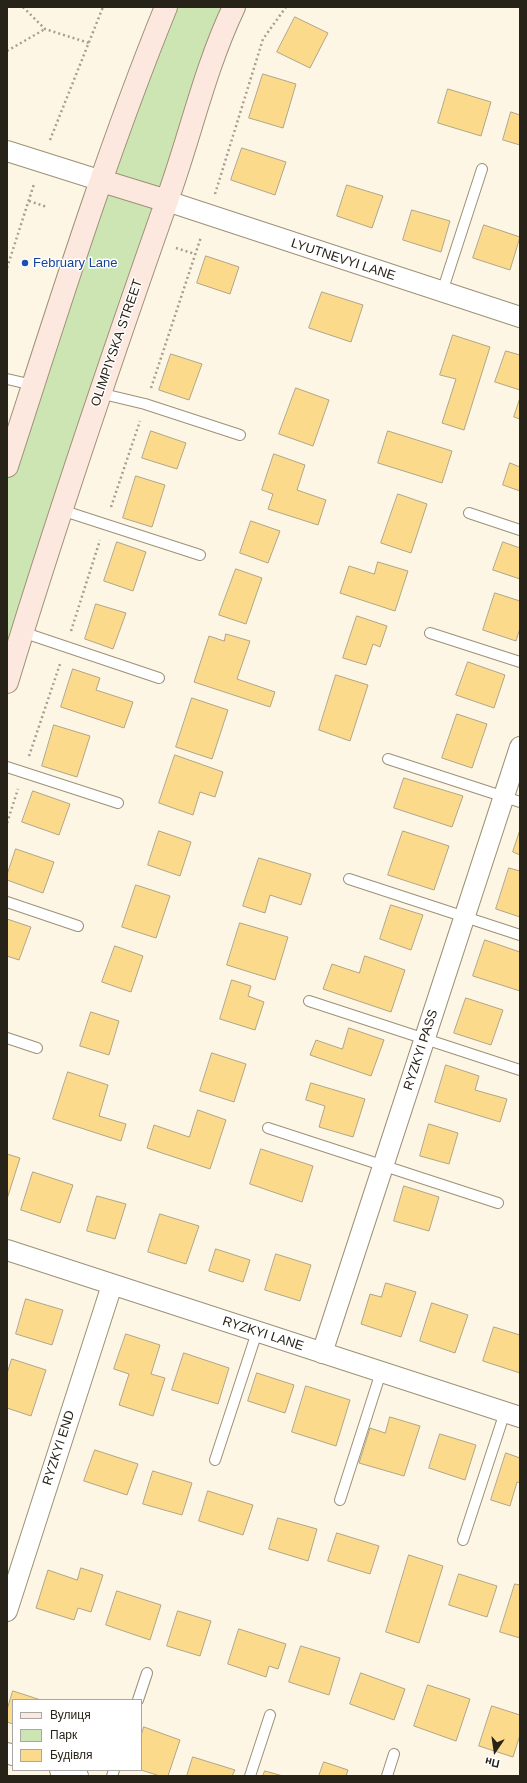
<!DOCTYPE html>
<html>
<head>
<meta charset="utf-8">
<style>
  body { margin:0 }
  #map { position:relative; width:527px; height:1783px; overflow:hidden; background:#fdf6e4; font-family:Arial,sans-serif }
  canvas { display:block }
  .frame { position:absolute; inset:0; border:8px solid #282318; pointer-events:none }
  .legend { position:absolute; left:12px; top:1699px; width:130px; height:72px; box-sizing:border-box; background:#fff; border:1px solid #a9a7a3; margin:0; padding:5px 7px; list-style:none; font-size:12px; color:#282318 }
  .legend li { display:flex; align-items:center; gap:8px; height:20px }
  .legend b { width:20px; border:1px solid #a9a7a3 }
  .north { position:absolute; left:475px; top:1731px; width:40px; height:40px; -webkit-text-stroke:3px #fff; paint-order:stroke; rotate:193deg; font-size:11px; font-weight:700; line-height:16px; text-align:center; color:#282318 }
  .north::after { content:''; display:block; margin:auto; width:14px; height:18px; background:#282318; clip-path:polygon(50% 0,100% 100%,50% 72%,0 100%) }
</style>
</head>
<body>
<div id="map">
<canvas width="527" height="1783"></canvas>
<div class="frame"></div>
<ul class="legend">
<li><b style="height:5px;background:#fde8df"></b>Вулиця</li>
<li><b style="height:11px;background:#cce5b3"></b>Парк</li>
<li><b style="height:11px;background:#fbdb8b"></b>Будівля</li>
</ul>
<div class="north">Пн</div>
</div>
<script>
const context = document.querySelector('canvas').getContext('2d');
context.lineJoin = 'round';
function paint(path, color) {
  context.fillStyle = color;
  context.fill(path, 'evenodd');
}
function stroke(path, color, width, dash) {
  context.strokeStyle = color;
  context.lineWidth = width;
  context.lineCap = dash ? 'butt' : 'round';
  context.setLineDash(dash || []);
  context.stroke(path);
}
function write(font, color, halo, rows, align = 'center') {
  context.font = font + ' Arial,sans-serif';
  context.lineWidth = 3;
  context.setLineDash([]);
  context.textBaseline = 'middle';
  context.strokeStyle = halo;
  context.fillStyle = color;
  for (const [text, x, y, turn = 0] of rows) {
    context.save();
    context.translate(x, y);
    context.rotate((+turn || 0) * Math.PI / 180);
    context.textAlign = isNaN(turn) ? turn : align;
    if (halo) context.strokeText(text, 0, 0);
    context.fillText(text, 0, 0);
    context.restore();
  }
}
paint(new Path2D(`
  M166,7h68l-227,676v-210z`), '#cce5b3');
const building = new Path2D(`
  M295,17l33,16 -18,35 -33,-16z
  M263,74l33,10 -13,44 -34,-10z
  M448,89l43,13 -10,34 -43,-13z
  M511,112l9,3v30l-17,-5z
  M242,148l44,14 -11,33 -44,-15z
  M347,185l36,11 -11,32 -35,-12z
  M412,210l38,11 -9,31 -38,-12z
  M484,225l36,12 -10,33 -37,-12z
  M206,256l33,11 -9,27 -33,-11z
  M322,292l41,13 -12,37 -42,-14z
  M453,335l37,12 -26,83 -22,-7 14,-44 -16,-4z
  M506,351l14,4v35l-25,-8z
  M171,354l31,10 -13,36 -30,-10z
  M296,388l33,12 -16,46 -34,-12z
  M520,398v21l-6,-2z
  M151,431l35,12 -9,26 -35,-11z
  M388,431l64,20 -10,32 -64,-20z
  M274,454l31,11 -8,25 29,10 -8,25 -50,-16 5,-15 -11,-4z
  M510,463l10,4v24l-17,-6z
  M136,476l29,9 -13,42 -29,-9z
  M398,494l29,10 -16,49 -30,-10z
  M251,521l29,10 -12,32 -28,-10z
  M117,542l29,10 -13,39 -29,-10z
  M503,542l17,6v31l-27,-9z
  M378,562l30,9 -13,40 -55,-18 9,-27 25,8z
  M236,569l26,9 -16,46 -27,-9z
  M495,593l25,8v27l-4,13 -33,-11z
  M96,604l30,9 -13,36 -28,-10z
  M357,616l30,10 -7,21 -7,-3 -7,21 -23,-7z
  M226,634l24,7 -13,38 38,13 -5,15 -76,-25 15,-46 15,5z
  M468,662l37,13 -11,33 -38,-13z
  M73,669l27,9 -4,12 37,12 -9,26 -63,-21z
  M336,675l32,10 -18,56 -31,-11z
  M192,698l36,12 -16,49 -36,-12z
  M457,714l30,10 -15,44 -30,-10z
  M54,725l36,11 -13,41 -35,-11z
  M175,755l48,17 -8,25 -15,-5 -7,23 -34,-12z
  M404,778l59,18 -11,31 -58,-19z
  M33,791l37,13 -11,31 -37,-13z
  M520,830v25l-7,-3z
  M159,831l32,11 -11,34 -32,-11z
  M403,831l46,15 -15,44 -46,-15z
  M16,849l38,13 -11,31 -36,-13v-5z
  M259,858l52,16 -10,31 -31,-10 -5,18 -22,-7z
  M509,868l11,3v46l-24,-8z
  M136,885l34,11 -14,42 -34,-11z
  M391,905l32,10 -12,35 -31,-11z
  M7,919l24,8 -12,33 -12,-4z
  M240,923l48,14 -13,43 -48,-15z
  M485,940l35,12v39l-47,-15z
  M115,946l28,10 -12,36 -29,-10z
  M365,956l40,14 -14,42 -68,-23 9,-25 27,9z
  M232,980l19,6 -3,10 16,6 -9,28 -35,-11z
  M466,998l37,12 -12,35 -37,-12z
  M91,1012l28,9 -10,34 -29,-9z
  M349,1028l35,12 -13,36 -61,-21 6,-15 26,9z
  M212,1053l34,11 -12,38 -34,-11z
  M446,1065l33,11 -4,14 32,9 -7,23 -65,-20z
  M68,1072l40,13 -9,31 27,8 -5,17 -68,-22z
  M311,1083l54,16 -12,38 -34,-10 6,-21 -19,-6z
  M198,1110l28,10 -16,49 -63,-21 7,-23 35,12z
  M429,1124l29,9 -9,31 -29,-8z
  M261,1149l52,17 -11,36 -52,-18z
  M7,1154l13,4 -13,41z
  M33,1172l40,13 -13,38 -39,-13z
  M404,1186l35,11 -10,34 -35,-10z
  M97,1196l29,8 -11,35 -28,-8z
  M160,1214l39,12 -13,38 -38,-12z
  M216,1249l34,11 -7,22 -34,-11z
  M276,1254l35,11 -11,36 -35,-11z
  M386,1283l30,9 -15,45 -40,-13 9,-30 11,3z
  M26,1299l37,11 -11,35 -36,-11z
  M432,1303l36,12 -13,38 -35,-12z
  M494,1327l26,8v38l-37,-12z
  M126,1334l34,11 -9,29 14,4 -12,38 -34,-11 10,-31 -15,-5z
  M184,1353l45,15 -11,36 -46,-14z
  M12,1359l34,11 -15,46 -24,-8v-34z
  M257,1373l37,12 -9,28 -37,-12z
  M306,1386l44,14 -14,46 -44,-14z
  M390,1417l30,9 -16,50 -45,-13 11,-35 15,5z
  M440,1434l36,11 -11,35 -36,-12z
  M95,1450l43,14 -11,31 -43,-14z
  M506,1453l14,5v25l-3,-1 -7,24 -19,-6z
  M153,1471l39,12 -10,32 -39,-11z
  M208,1491l45,14 -10,30 -44,-14z
  M278,1518l39,11 -9,32 -39,-12z
  M337,1533l42,13 -9,28 -42,-13z
  M409,1555l34,11 -24,77 -33,-11z
  M81,1568l22,7 -12,37 -13,-4 -4,12 -38,-12 12,-38 29,10z
  M459,1574l38,12 -10,31 -38,-12z
  M515,1584l5,1v53l-20,-6z
  M117,1591l44,14 -11,35 -44,-15z
  M178,1611l33,10 -11,35 -33,-10z
  M239,1629l47,15 -8,25 -9,-3 -3,11 -38,-13z
  M301,1646l39,12 -11,37 -40,-13z
  M361,1673l44,16 -11,31 -44,-16z
  M428,1685l42,14 -14,42 -42,-15z
  M13,1691l28,9h-28v24l-6,-2v-12z
  M492,1706l28,9v20l-7,22 -34,-11z
  M144,1727l36,13 -12,36h-8l-19,-6v-34z
  M193,1757l42,13 -3,6h-45z
  M324,1762l24,8 -2,6h-27z
  M265,1771l18,5h-20z`);
paint(building, '#fbdb8b');
stroke(building, '#b1a589', 1);
const service = new Path2D(`
  M442,292l40,-123
  M7,379l26,6
  M99,393l46,11 95,31
  M61,510l139,45
  M469,513l51,17
  M22,632l137,46
  M430,633l90,29
  M388,759l132,43
  M7,767l111,36
  M349,879l171,56
  M7,902l71,24
  M309,1001l211,69
  M7,1038l30,10
  M268,1128l230,75
  M215,1460l42,-128
  M340,1500l41,-128
  M463,1540l42,-128
  M138,1700l9,-27
  M112,1776l2,-6
  M250,1776l20,-61
  M387,1776l7,-22`);
const minor = new Path2D(`
  M7,151l95,30
  M167,201l353,116
  M7,1250l513,167
  M322,1353l198,-606
  M7,1611l105,-326
  M7,1753l6,2
  M60,1770l18,6`);
const secondary = new Path2D(`
  M102,181l65,20
  M7,466c50,-154 98,-309 159,-459
  M7,682c49,-161 103,-320 159,-479 24,-65 38,-133 68,-196`);
stroke(service, '#9d9176', 12);
stroke(minor, '#9d9176', 22);
stroke(secondary, '#9d9176', 24);
stroke(new Path2D(`
  M23,7l22,22 44,14
  M7,51l38,-22
  M50,140l53,-133
  M215,194l48,-155 23,-32
  M29,201l18,6
  M176,248l19,6
  M7,268l27,-84
  M151,388l50,-151
  M111,507l29,-86
  M71,631l29,-91
  M29,756l31,-92
  M7,823l11,-34`), '#a59f90', 2.5, [2, 3]);
stroke(service, '#fff', 10);
stroke(minor, '#fff', 20);
stroke(secondary, '#fde8df', 22);
for (const [x, y, r, color] of [
  [25,263,4,"#1a4fb4"]
]) {
  const dot = new Path2D();
  dot.arc(x, y, r, 0, 2 * Math.PI);
  context.fillStyle = color;
  context.fill(dot);
  stroke(dot, '#fff', 1.5);
}
write('13px', '#282318', '#fff', [
  ["LYUTNEVYI LANE",343,260,18],
  ["OLIMPIYSKA STREET",117,343,-71],
  ["RYZKYI PASS",421,1050,-72],
  ["RYZKYI LANE",263,1334,18],
  ["RYZKYI END",59,1448,-72]
]);
write('13px', '#164399', '#fff', [
  ["February Lane",33,263]
], 'left');
</script>
</body>
</html>
